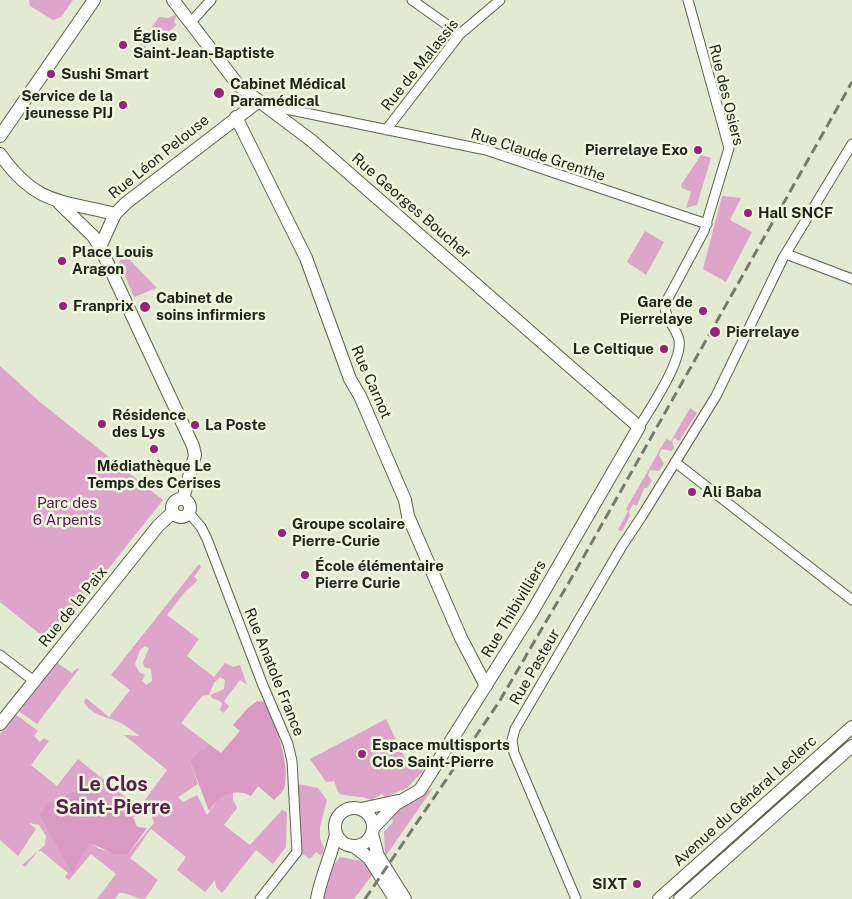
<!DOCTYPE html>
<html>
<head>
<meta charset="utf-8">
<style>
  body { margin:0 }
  canvas { display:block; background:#e2ead1 }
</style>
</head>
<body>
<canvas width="852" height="899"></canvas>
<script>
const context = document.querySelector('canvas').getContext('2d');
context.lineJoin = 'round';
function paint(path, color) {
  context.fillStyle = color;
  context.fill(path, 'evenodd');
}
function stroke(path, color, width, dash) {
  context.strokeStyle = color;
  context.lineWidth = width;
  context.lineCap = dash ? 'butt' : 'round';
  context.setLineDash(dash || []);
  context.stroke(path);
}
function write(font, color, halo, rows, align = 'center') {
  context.font = font + ' "Public Sans",sans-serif';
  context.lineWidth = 5;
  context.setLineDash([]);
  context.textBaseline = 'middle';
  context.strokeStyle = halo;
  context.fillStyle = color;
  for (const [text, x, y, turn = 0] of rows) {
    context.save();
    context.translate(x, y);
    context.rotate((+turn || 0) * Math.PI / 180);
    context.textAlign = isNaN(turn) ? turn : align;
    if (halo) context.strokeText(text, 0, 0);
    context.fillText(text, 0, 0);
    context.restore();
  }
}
paint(new Path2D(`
  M29,0h44l-12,17 -8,3 -23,-14z
  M177,14l-3,8 3,3 -27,21 -2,-3 -4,7 -6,-4 21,-29 9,1z
  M701,155l10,3 -14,47 -11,3 5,-16 -9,-4 -1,-3z
  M722,196l19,2 -11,22 22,12 -26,50 -23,-13z
  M645,231l19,11 -18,33 -19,-13z
  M124,254l33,34 -23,9 -15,-35z
  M0,366l40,36 123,98 -113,142 -50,-40z
  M690,408l7,5 -18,28 -5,-3 -2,4 2,5 -2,4 -10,-2 -3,6 5,9 -5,7 -9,-1 -2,5 4,6 -5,7h-3l-7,18 -4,-2 -4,8 1,4 -8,15 -4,-1 10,-19 -2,-2 40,-70 5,2z
  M199,564l2,3 -7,10 4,3 -13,12 -18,23 32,24 -12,17 27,21 11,-14 8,4 7,-2 7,20 -7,-5 -16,21 5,5 -5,7 -4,-3 2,-6 -2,-3 -8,-3 -2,-3 14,-6 1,-9 -5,-3 -6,6 -5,12 -7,1 -21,27 28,21 -5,6 -3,-2 -11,13 8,23 -20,13 5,5 14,-7 10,20 11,-16 15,-7v7l4,9 -13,17 26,20 32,-35 5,2 -1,35 -13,17 -17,-14 -34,43 -6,-6 -1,-7 -10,12 -28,-22 9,-13 -35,-28 -21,29 28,22 -13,19c-10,0 -16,-7 -26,-6l-4,6h-18l19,-25 -25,-20 -22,26 -4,-3 3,-4 -27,-22h-3l-13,16 -3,-2 23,-20 1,-9 -7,-11 -10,-2 7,6 -18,27 -18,-16v-106l15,-20 23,17 -4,5 6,6 4,-4 5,3 -18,24 26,21 21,-27 61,49 28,-38 -43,-35 16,1c-6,-4 -11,-8 -17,-12 -13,-7 -32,-8 -39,-22l2,-4 23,19 21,-27 -19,-15zM145,646l4,2 -6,14 1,5 7,2 1,12 -6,4 -4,-4 3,-6 -6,-3 -4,-8 5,-14zM91,788l20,17 22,12 18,-4 3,10 -26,31 -29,-5 -9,-7 -18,30 -33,-57z
  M56,662l16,11 5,-5 2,1 -42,55 -20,-14z
  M386,719l23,47 4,-3 11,6 -2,3 -15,16 -22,9 -3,-3 -11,6c-9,-5 -29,-3 -32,-7 -3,-4 -3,-8 -5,-12l-8,1 -16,-23z
  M299,784l19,4 9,12 -7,27v11l4,11 -3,7 -5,-4 -6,7 -13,-9z
  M433,788l-48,69 -1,-25 9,-10 -2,-9z
  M340,857l22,4 11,13 -19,25h-32l8,-29z`), '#dca5c9');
paint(new Path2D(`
  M257,701l7,1c11,18 27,65 20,86 -2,5 -7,9 -10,12l-16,-14 -7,10c-16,-9 -33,0 -42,15l-19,-50 11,-13 3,2 5,-6 12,9 19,-22 -7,-6 15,-17z
  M89,785l22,20 22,12 4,10 10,1 -19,26h-13l-25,-11 -18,30 -33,-58 9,-12z`), '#da99c3');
const street = new Path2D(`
  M412,0l48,34
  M191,22l20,-22
  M269,108l17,1 200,41 221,74
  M386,130l74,-96 40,-34
  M786,254l66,25
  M639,427c11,-18 44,-67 40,-87 -3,-13 -15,-22 -14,-36l39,-73 25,-83 -41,-148
  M675,462l177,138
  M189,513l12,14 6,12 55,144 26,61 4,17 5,91 -37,47
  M0,655l34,26
  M576,899l-62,-146 -2,-13 3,-11 107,-183 20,-30 74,-120 67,-138 69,-114`);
const secondary = new Path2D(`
  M173,0l66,86 73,55 327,286 -107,185 -112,178 -24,14 -23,24
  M236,117l70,141 44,121 10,17 45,104 3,16 53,122 25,48
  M0,136l94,-136
  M0,154c36,51 60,46 115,60l11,-11 133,-102
  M59,203l34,33 7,11 93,199 2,9 -12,44
  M100,247l15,-33
  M172 508a9 9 0 1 1 18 0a9 9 0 1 1-18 0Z
  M0,724l158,-198 15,-14
  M335 827a19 19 0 1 1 38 0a19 19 0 1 1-38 0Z
  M361,809l37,-8
  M372,834l6,22 27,43
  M355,847l14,11 26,41
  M317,899c4,-23 14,-42 19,-65
  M659,899l193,-172
  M680,899l172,-153`);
stroke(street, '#5c644e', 11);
stroke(secondary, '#5c644e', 14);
stroke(street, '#fff', 9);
stroke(secondary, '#fff', 12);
stroke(new Path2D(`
  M365,899l134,-197 76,-130 277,-490`), '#767c6c', 3, [10, 5]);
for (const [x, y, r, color] of [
  [123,45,5,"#99217b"],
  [51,74,5,"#99217b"],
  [219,93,6,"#99217b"],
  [123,105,5,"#99217b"],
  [698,150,5,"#99217b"],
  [748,213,5,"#99217b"],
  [62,261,5,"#99217b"],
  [63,306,5,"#99217b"],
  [145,307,6,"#99217b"],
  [703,311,5,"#99217b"],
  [715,332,6,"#99217b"],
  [664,349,5,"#99217b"],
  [102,424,5,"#99217b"],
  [195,425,5,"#99217b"],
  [154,449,5,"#99217b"],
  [692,492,5,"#99217b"],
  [282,533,5,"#99217b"],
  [305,575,5,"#99217b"],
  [362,754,5,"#99217b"],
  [637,884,5,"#99217b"]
]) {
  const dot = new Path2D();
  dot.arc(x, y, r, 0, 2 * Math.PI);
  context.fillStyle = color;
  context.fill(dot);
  stroke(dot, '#eff8de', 2);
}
write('bold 15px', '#21241b', '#eff8de', [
  ["Église",133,36],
  ["Saint-Jean-Baptiste",133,53],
  ["Sushi Smart",61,74],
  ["Cabinet Médical",230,84],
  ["Paramédical",230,101],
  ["Service de la",113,96,"right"],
  ["jeunesse PIJ",113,113,"right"],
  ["Pierrelaye Exo",688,150,"right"],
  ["Hall SNCF",758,213],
  ["Place Louis",72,252],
  ["Aragon",72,269],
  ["Cabinet de",156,298],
  ["soins infirmiers",156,315],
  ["Gare de",693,302,"right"],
  ["Pierrelaye",693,319,"right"],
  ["Franprix",73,306],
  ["Pierrelaye",726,332],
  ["Le Celtique",654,349,"right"],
  ["Résidence",112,415],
  ["des Lys",112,432],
  ["La Poste",205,425],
  ["Médiathèque Le",154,466,"center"],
  ["Temps des Cerises",154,483,"center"],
  ["Ali Baba",702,492],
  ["Groupe scolaire",292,524],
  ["Pierre-Curie",292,541],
  ["École élémentaire",315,566],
  ["Pierre Curie",315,583],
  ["Espace multisports",372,745],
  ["Clos Saint-Pierre",372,762],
  ["SIXT",627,884,"right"]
], 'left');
write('15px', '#21241b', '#eff8de', [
  ["Rue de Malassis",420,65,-51],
  ["Rue des Osiers",726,95,76],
  ["Rue Claude Grenthe",538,155,18],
  ["Rue Léon Pelouse",159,157,-39],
  ["Rue Georges Boucher",411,206,41],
  ["Rue Carnot",371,382,66],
  ["Rue de la Paix",73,607,-51],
  ["Rue Thibivilliers",514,609,-59],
  ["Rue Pasteur",535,667,-60],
  ["Rue Anatole France",274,672,68],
  ["Avenue du Général Leclerc",745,801,-42]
]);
write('15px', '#5f144c', '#eff8de', [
  ["Parc des",67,503],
  ["6 Arpents",67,520]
]);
write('bold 20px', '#592049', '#eff8de', [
  ["Le Clos",113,785],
  ["Saint-Pierre",113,808]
]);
</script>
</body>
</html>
